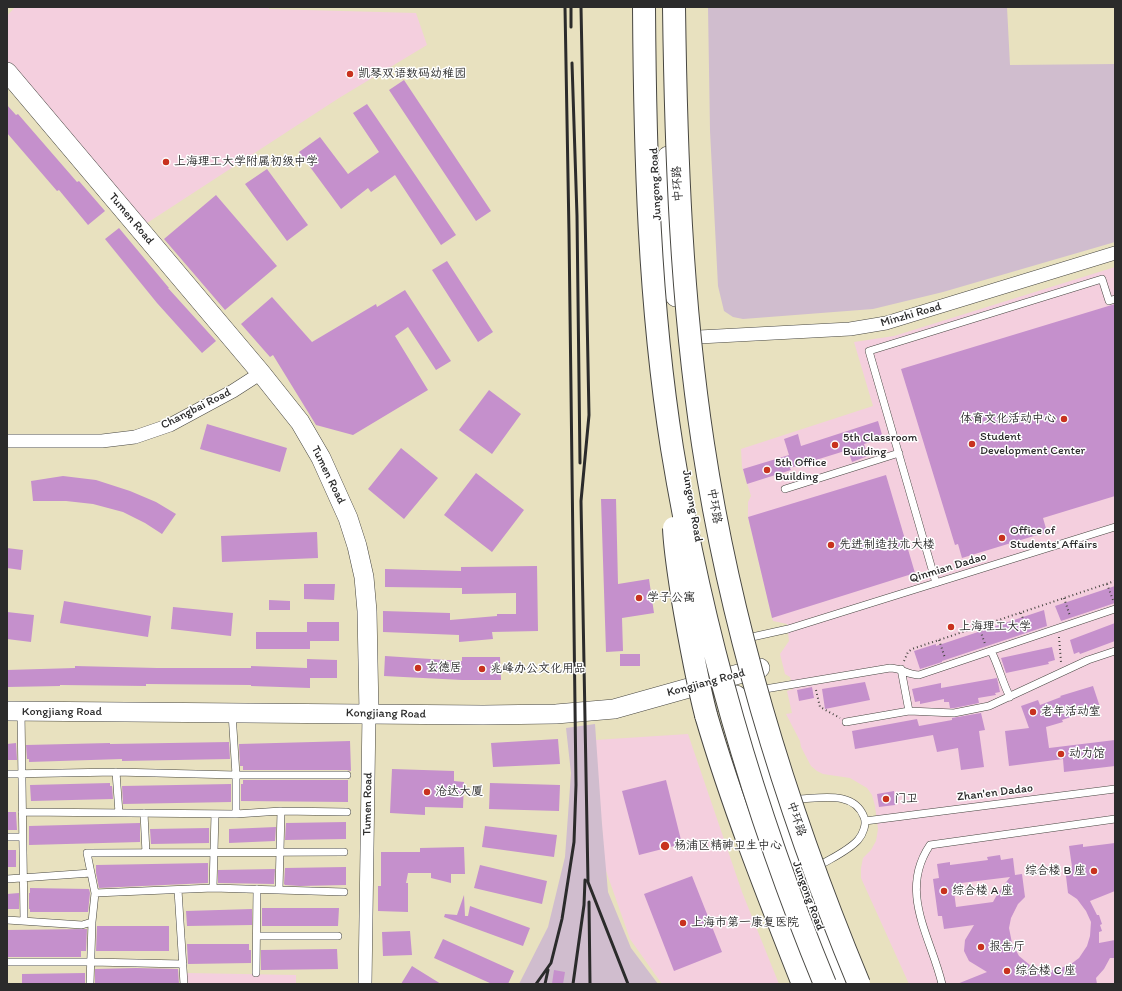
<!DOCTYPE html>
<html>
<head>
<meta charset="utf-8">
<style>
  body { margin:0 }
  #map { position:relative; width:1122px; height:991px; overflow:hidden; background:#e8e1bf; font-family:Itim,sans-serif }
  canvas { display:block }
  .frame { position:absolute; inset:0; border:8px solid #2b2b2b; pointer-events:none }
</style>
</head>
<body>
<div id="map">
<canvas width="1122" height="991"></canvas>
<div class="frame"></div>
</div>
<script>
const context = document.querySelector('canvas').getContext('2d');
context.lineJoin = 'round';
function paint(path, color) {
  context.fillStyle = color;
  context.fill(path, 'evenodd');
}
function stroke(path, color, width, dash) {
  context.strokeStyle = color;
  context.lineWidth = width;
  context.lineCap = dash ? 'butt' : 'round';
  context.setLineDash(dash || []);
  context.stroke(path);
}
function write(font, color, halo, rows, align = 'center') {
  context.font = font + ' Itim,"LXGW WenKai TC",sans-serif';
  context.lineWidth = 3;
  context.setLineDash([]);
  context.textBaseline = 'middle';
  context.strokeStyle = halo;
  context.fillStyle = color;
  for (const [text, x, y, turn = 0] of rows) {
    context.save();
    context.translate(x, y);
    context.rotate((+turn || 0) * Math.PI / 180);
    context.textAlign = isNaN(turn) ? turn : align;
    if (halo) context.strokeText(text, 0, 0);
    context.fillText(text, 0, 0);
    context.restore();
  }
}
paint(new Path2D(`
  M15,7h254v2l147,4 11,32 -88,53 -195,127 -137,-163v-46z
  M1115,267v717h-206l-48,-106v-10l2,-10 8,-8 5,-9 2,-12 -3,-23 -3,-11 -5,-7 -17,-10 -27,-4 -6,-3 -6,-5 -10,-19 -1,-6 -14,-27 6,-1 -5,-22 6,-2 -3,-12 -5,-3 -5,-20 9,-13 -2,-17 -14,-3 -25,-104v-15l3,-6 -9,-29 -1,-18 132,-43 -19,-64 40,-6z
  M688,734l54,158 37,92h-117l-32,-45 -25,-71 -10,-128z
  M187,973l109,2v9h-109z`), '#f4cfde');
paint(new Path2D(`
  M708,7h299l3,58 105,-1v178l-172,50 -70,17 -130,10 -10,-2 -9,-6 -6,-25 -8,-155z
  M595,724l7,100 6,68 23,56 27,36h-139l29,-57 17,-70 6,-84 -5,-45z`), '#d0bdce');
paint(new Path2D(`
  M404,80l87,131 -15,10 -87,-131z
  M367,104l89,131 -15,10 -46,-70 -24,17 -3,-4 -27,21 -42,-57 21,-15 28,37 31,-22 -26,-39z
  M7,105l9,10 2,-1 59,68 2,-1 26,30 -17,14 -29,-35 -2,1 -50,-58z
  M267,169l41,56 -21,16 -42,-57z
  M216,195l61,71 -52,44 -61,-71z
  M119,228l50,60h-1l48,53 -14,12 -45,-50 -52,-64z
  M447,261l46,71 -15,10 -46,-72z
  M405,290l46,71 -15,9 -28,-43 -13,9 33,54 -75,45 -37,-10 -43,-70 -3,2 -29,-33 31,-27 40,45 64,-38 1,3z
  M1115,304v192l-72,22 4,14 -85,26 -4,-14 -3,1 -54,-176z
  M489,390l32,24 -29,40 -33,-24z
  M878,421l5,17 -19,6 4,12 -16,6 -4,-12 -58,18 1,2 -44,14 -4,-15 46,-14 -5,-16 14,-5 3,12z
  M207,424l80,24 -7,24 -80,-23z
  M401,448l37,30 -34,41 -36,-30z
  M476,473l48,37 -32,42 -48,-37z
  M886,475l29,98 -143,45 -24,-101z
  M63,476l33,4 34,11 26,11 20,12 -14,20 -17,-11 -22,-11 -30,-8 -27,-3h-33l-2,-20z
  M601,499h15l2,85 31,-5 5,34 -32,5 1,33 -17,1z
  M317,532l1,26 -96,4 -1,-26z
  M7,548l16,2 -2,20 -14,-2z
  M537,566l1,65 -46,1 1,7 -34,3v-7l-76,-3v-21l67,2v7l47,-4v-2h19v-21l-54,1v-6l-77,-1v-18l76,2v-4z
  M304,584h31l-1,16 -30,-1z
  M1115,586v17l-54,18 -6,-15z
  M269,600l21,1v9h-21z
  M64,601l87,15 -3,21 -88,-14z
  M173,607l60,6 -2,23 -60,-7z
  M1044,610l3,16 -105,35v1l-22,7 -6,-18 22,-7v2z
  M7,612l27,3 -3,27 -24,-3z
  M307,622h32v19h-29v8h-54v-17h51z
  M1115,623v18l-35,13 -1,-2 -5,2 -4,-14z
  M1052,647l3,13 -7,2 1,2 -43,9 -5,-15z
  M620,654h20v12h-20z
  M385,656l77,5v-4h38l1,23h-39l-78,-4z
  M307,659l30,1v18h-27v10l-59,-2v-1l-105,-1v2l-86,-1v1l-53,1v-17l68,-2v-2l82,2h94v-2l56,2z
  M997,678l3,14 -5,1 1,2 -18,3 1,5 -25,5h-4l-1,-6h-5v-3l-24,5v-3l-5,1 -3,-13 29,-6v5z
  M865,682l5,18 -45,9 -3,-20z
  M1093,686l7,21 -38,13 1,2 -17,5 3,21 66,-8v26l-51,6 -1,-13 -54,7 -4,-35 24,-3 -8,-22 17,-6 2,5 21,-8 -1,-1z
  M812,687l2,11 -15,3 -2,-11z
  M981,713l4,17 -6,1 5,36 -23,3 -3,-22 -21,4 -4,-17 -78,14 -3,-18 65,-12 2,7 33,-6v-2z
  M558,739l2,25 -67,3 -2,-24z
  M350,741l1,30 -4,-1h-104v-4h-3l-1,-22z
  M229,742l1,17 -108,2v-2l-93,3v-3h-2l-1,-14 84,-2v1z
  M16,743l1,17h-10v-16z
  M392,769l62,2v10l10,1 -1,26 -38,-1v8l-35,-2z
  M243,780h105v22l-107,-1v-17h2z
  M666,780l16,64 -43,11 -17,-64z
  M110,783v3h2l1,13 -82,2 -1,-16z
  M490,783l70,2 -1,26 -70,-2z
  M231,784v18l-108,2 -1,-18z
  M894,791l1,14 -16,2 -2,-13z
  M7,812h9l1,18h-10z
  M346,822v17l-61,1 1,-17z
  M140,823v19l-111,3v-19z
  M485,826l72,9 -3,22 -72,-10z
  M276,827l-1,14 -46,2v-14z
  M209,828v15l-58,1 -1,-15z
  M1115,843v48l-25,10 7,14h2l3,9 -2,1 2,6 -3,1v11l16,-3v18h-5l-6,11 -8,9 1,6h-140l30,-12 -18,-11 -5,-10 1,-11 9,-15 -30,4 -2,-13h-4l-5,-37 6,-1 -2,-14 13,-2v3l38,-5 -1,-3 13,-2 1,5 12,-2 2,17 7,-1 3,23 -7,7 -7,14 -2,10 3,15 7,13 12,10 15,4h10l15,-6 8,-6 8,-12 3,-10 1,-14 -5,-11 -9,-12 -9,-6 -3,-25 7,-1 -3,-21 14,-2v3zM1010,877l-12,16 -5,9 -37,5 -3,-23z
  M464,847l1,27h-14v9l-20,-5v-5h-23l-2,10h2v29l-30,-1v-25h3v-34h39v-4z
  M7,850h9v17h-9z
  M208,863v20l-109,5 -3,-15v-8z
  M480,865l67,16 -5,23 -68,-16z
  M346,867v18l-46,1 -15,-1 -1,-1 1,-16z
  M275,869l-1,15 -56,-1v-13z
  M692,876l30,76 -48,19 -30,-77z
  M30,888l59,1 1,4 -2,19h-58v-3h-1v-16h1z
  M19,893v16h-12v-15z
  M464,895l1,21h3l2,-10 60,22 -7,18 -79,-29 1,-3 12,1z
  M262,908h77l-1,18h-76z
  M252,909v16l-65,1 -1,-15z
  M97,926h72v25h-73z
  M87,929l-1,22h-5v6h-74v-27z
  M410,931l2,24 -29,1 -1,-24z
  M443,939l71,32 -6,13h-16l-58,-26z
  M187,944h62v6h2v13l-63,1z
  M337,949l1,20 -77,1v-20z
  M412,966l29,18h-40z
  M136,968l42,1 1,15h-84v-15z
  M554,970l11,2 -2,12h-11z
  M85,973v11h-63v-10z`), '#c590cc');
const lane = new Path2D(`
  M785,489l114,-36
  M936,583l-67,-232 233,-72 7,22 6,-2
  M752,637l36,-8 327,-102
  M991,651c8,15 11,31 19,46
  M901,669l8,42 45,2 35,-7 99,-46 27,-9
  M765,689l125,-21c11,0 18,7 29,7l196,-66
  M21,712l3,208
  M232,713l4,62v39
  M846,722l63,-11
  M116,772l3,41
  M7,774l109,-2 120,3h111
  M800,799c22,-1 54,-8 64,18 3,7 -1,17 -6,23 -9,10 -24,17 -36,24
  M22,812l214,2 45,-3 66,1
  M144,813l2,40
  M215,814l-2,74 131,4
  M865,821l250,-32
  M7,837h15
  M7,879l84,-6
  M178,890l6,94
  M279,890l2,-79
  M95,893l118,-5
  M7,920l75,5 10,-3 3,-29 -8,-40 257,-1
  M257,936h81
  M7,962h84l92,2
  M256,973l1,-84
  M90,984l2,-62
  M942,984c-11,-47 -44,-92 -12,-139l185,-26`);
const street = new Path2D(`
  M699,337l151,-8 36,-6 229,-70
  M7,441h95l33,-4 35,-12 63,-34 28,-18
  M365,984l4,-271`);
const secondary = new Path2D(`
  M7,72l254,301 39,49 21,36 27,60 9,28 7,31 3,34 2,102
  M7,711l476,4 73,-1 58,-5 146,-41`);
const primary = new Path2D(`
  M668,157v72l8,67
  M736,696l104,288`);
const highway = new Path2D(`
  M706,715c27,92 62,180 97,269`);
stroke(lane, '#474641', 8);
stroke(street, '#474641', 14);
stroke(secondary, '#474641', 20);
stroke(primary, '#474641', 22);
stroke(highway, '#474641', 24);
stroke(new Path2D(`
  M1107,584l6,16
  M1064,598l6,18
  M1021,613l6,17
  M979,627l6,17
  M1059,637l2,25
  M939,640l6,18
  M904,661l4,-9 4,-3 203,-68
  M816,690l4,17 20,11`), '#474641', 2, [1, 3]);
stroke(lane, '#fff', 7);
stroke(street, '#fff', 13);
stroke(secondary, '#fff', 19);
stroke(primary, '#fff', 21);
stroke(highway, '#fff', 22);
stroke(new Path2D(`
  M571,7v20
  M581,7l8,408 -8,86 7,381 40,102
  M572,63l5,153 3,247
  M589,902l1,82
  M536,984l15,-21 11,-44 12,-77 2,-57 -7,-552 -4,-226
  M545,984l3,-14
  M573,984l11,-79 1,-25`), '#2b2b2b', 3);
const highwayBridge = new Path2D(`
  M644,7c1,148 5,295 28,441 30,184 82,364 153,536
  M674,7c2,146 7,292 29,437 28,185 84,367 156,540
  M674,528c1,23 5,45 8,67 7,41 14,81 24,120`);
stroke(highwayBridge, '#474641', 24, []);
stroke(highwayBridge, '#fff', 22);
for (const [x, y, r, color] of [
  [350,74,4,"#c8321e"],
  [166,162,4,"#c8321e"],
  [1064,419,4,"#c8321e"],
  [972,444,4,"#c8321e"],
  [835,445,4,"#c8321e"],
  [767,470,4,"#c8321e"],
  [1002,538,4,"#c8321e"],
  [831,545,4,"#c8321e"],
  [639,598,4,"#c8321e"],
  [951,627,4,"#c8321e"],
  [418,668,4,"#c8321e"],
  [482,669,4,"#c8321e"],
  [1033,712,4,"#c8321e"],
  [1061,754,4,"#c8321e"],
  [427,792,4,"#c8321e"],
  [886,799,4,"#c8321e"],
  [665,846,5,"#c8321e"],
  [1094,871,4,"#c8321e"],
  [944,891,4,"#c8321e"],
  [683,923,4,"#c8321e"],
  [981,947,4,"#c8321e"],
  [1007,971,4,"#c8321e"]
]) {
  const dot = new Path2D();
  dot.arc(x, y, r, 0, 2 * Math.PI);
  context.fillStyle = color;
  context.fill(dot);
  stroke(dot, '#fff', 1.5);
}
write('12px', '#2b2b2b', '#fff', [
  ["凯琴双语数码幼稚园",358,74],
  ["上海理工大学附属初级中学",174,162],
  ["体育文化活动中心",1056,419,"right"],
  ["Student",980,437],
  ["Development Center",980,451],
  ["5th Classroom",843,438],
  ["Building",843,452],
  ["5th Office",775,463],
  ["Building",775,477],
  ["Office of",1010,531],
  ["Students' Affairs",1010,545],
  ["先进制造技术大楼",839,545],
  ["学子公寓",647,598],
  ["上海理工大学",959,627],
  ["玄德居",426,668],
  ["兆峰办公文化用品",490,669],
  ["老年活动室",1041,712],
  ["动力馆",1069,754],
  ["沧达大厦",435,792],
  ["门卫",894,799],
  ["杨浦区精神卫生中心",674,846],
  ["综合楼 B 座",1086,871,"right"],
  ["综合楼 A 座",952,891],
  ["上海市第一康复医院",691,923],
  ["报告厅",989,947],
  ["综合楼 C 座",1015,971]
], 'left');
write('12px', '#2b2b2b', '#fff', [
  ["Jungong Road",656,184,-93],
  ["中环路",678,184,-93],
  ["Tumen Road",131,219,50],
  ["Minzhi Road",911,315,-16],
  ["Changbai Road",196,409,-27],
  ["Tumen Road",328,475,64],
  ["Jungong Road",692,506,80],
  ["中环路",714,506,80],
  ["Qinmian Dadao",948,568,-17],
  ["Kongjiang Road",706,683,-15],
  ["Kongjiang Road",62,712],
  ["Kongjiang Road",386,714,1],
  ["Zhan'en Dadao",995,793,-7],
  ["Tumen Road",368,804,-89],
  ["中环路",796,819,71],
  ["Jungong Road",808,896,70]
]);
</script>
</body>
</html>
